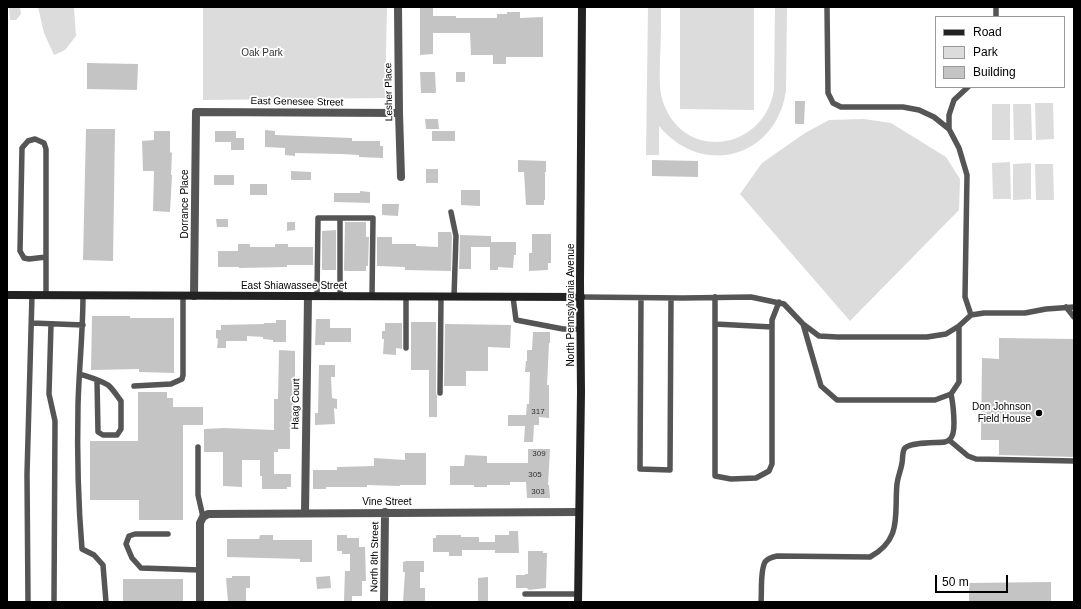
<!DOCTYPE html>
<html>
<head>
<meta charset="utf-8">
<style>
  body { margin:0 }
  #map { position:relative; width:1081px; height:609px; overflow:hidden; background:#fff; font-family:Arial,sans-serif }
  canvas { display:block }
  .frame { position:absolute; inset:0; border:8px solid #000; pointer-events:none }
  .legend { position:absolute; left:935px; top:16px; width:130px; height:72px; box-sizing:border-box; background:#fff; border:1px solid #999; margin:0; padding:5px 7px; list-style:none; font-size:12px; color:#000 }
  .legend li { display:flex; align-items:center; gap:8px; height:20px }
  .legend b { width:20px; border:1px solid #999 }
  .scale { position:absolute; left:935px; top:575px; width:73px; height:18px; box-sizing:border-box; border:2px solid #000; border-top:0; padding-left:5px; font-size:12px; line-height:14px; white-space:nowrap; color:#000; -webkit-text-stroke:3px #fff; paint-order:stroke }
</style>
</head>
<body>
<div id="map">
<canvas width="1081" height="609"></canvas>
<div class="frame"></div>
<ul class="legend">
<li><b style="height:5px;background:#222"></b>Road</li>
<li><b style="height:11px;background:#dcdcdc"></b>Park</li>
<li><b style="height:11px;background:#c4c4c4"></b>Building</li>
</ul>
<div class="scale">50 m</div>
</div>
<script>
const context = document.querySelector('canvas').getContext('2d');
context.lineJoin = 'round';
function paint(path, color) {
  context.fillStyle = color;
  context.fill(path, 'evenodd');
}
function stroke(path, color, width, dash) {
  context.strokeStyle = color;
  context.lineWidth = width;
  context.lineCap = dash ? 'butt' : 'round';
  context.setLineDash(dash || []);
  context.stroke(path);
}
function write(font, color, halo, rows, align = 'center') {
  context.font = font + ' Arial,sans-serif';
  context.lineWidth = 3.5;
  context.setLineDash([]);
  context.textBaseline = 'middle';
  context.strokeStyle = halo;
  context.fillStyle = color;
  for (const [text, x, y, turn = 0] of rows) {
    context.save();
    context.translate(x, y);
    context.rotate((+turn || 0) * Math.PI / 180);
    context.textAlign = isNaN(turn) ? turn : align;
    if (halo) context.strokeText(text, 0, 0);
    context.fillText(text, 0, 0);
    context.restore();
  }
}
paint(new Path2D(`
  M9,7h11l1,7 -5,6h-6z
  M38,7h27l9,1 2,28 -11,14 -11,5 -10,-22z
  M203,7h184l-2,91 -182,2z
  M648,7h13c0,17 0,35 -1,52 0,16 -2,33 5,48 24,56 101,41 109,-18l1,-82h12l-1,84c-10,67 -84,87 -127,35v29h-13z
  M680,7h74v103l-74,-1z
  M1035,103h18l1,36 -18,1z
  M992,104h18v36h-18z
  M1013,104h18l1,36h-18z
  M864,119l27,4 55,34 14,22 -1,31 -109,111 -110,-127 22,-31 43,-30 24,-13z
  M1010,162l1,37h-18l-1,-36z
  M1031,163v36l-18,1v-36z
  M1035,164h18l1,36h-18z`), '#dcdcdc');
paint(new Path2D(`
  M420,8h13v8h23v2h41v-4h10v-2h13v6l23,-1v40h-37v7h-13v-9h-22l-1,-22h-37v21l-13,1z
  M87,63l51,1 -1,26 -50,-1z
  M420,72h15l1,21h-15z
  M456,72h9v10h-9z
  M795,101h10l-1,23h-9z
  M425,119h13l1,10h-13z
  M86,129h29l-2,132 -30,-1z
  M265,130l10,1v4l77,3v3h28v5h3v12l-24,-1v-2l-17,-1 -47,-1v3l-10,-1v-7l-20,-1z
  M154,131h16v21l2,1 -1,22h1l-2,37 -17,-1 1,-40h-11l-1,-30 12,-1z
  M215,131h21v7h8v12h-13v-8h-16z
  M432,131h23v10h-23z
  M518,160l28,1v11h-1v28h-1v5h-18l-2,-33h-6z
  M652,160l46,1v16l-46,-1z
  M426,169h12v14h-12z
  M291,171l20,1v8h-20z
  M214,175h20v10h-20z
  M250,184h17v11h-17z
  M461,190h19v16l-19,-1z
  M360,191l10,1v11l-36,-1v-9h26z
  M382,204h17l-1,12 -16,-1z
  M216,219h12v8h-11z
  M287,222h8v8l-8,1z
  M345,222h21v15h3l-1,29h-2v5h-21l-1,-1z
  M336,230v40h-14v-39z
  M438,232h13l1,4 -1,35 -46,-1v-3l-28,-1v-29h15v7h24v2l22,1z
  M532,234h19v29h-3v7l-19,1v-18h3z
  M460,235l31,1v6h25v13h-2l-1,13 -15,-1v3h-8v-23h-19v22h-12z
  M238,244h12v3h25v-3h13v3h25v18h-26v2l-48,1v-1h-21v-16h20z
  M92,316h38v2h44v55l-35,-1v-3l-48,1z
  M316,319h14v9h21v14h-26v3h-10z
  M276,320h10v22h-13v-2l-10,-1v-2l-16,-1v5h-21v7h-9l1,-9 -2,-1v-8h5v-5l43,-1v-1h12z
  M411,322h25v71l1,3v21h-8v-47h-18z
  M385,323h17v26l-6,-1v7l-13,-1 1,-15h-2v-8h3z
  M445,324l66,1 -1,23 -22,-1v24h-22v15h-22z
  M533,332h17v11h-1l-2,42h2v33l-10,-1v8h-5l-1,17h-9l1,-16h-17v-11h18l1,-11h2l1,-32h-5l1,-11h1v-11h5z
  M999,338l75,1v118l-75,-2v-15h-18l1,-82 17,1z
  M279,350l16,1v78l-5,-1v21h-12v3h-4v22h17v13h-4v2h-25v-13h-2v-16h-18v27l-19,-1v-34h-19v-23l20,-1 50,2v-31h4z
  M319,365h16v12h-4l1,21 5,1v10l-3,-1 1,16 -20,1v-12h3z
  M138,392h29v6h6v9h30v18h-20v95h-44v-20h-49v-59h48z
  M528,449h22l-2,36h1l1,13h-23l-1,-16h-16v3h-23v2h-13v-2h-24v-19h14l1,-11 22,1v7h41z
  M405,453h21v32h-26v1l-33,-1v2h-41v2h-13v-19h24v-3l37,-1v-8l31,2z
  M509,531h9l1,22h-24v-3h-33v6h-13v-4h-16v-14h3v-3h25v2h18v5h16v-7h14z
  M260,535h13v5h39v22h-12v-3l-73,-2v-18h32z
  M337,535h10v3h12v9h6l1,34h-4v15h-10v5h-8l1,-30h5v-17h-8v-3h-5z
  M528,551h15v2h4l-1,35 -17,2 -2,-2h-11v-13h9v-1h3z
  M406,561h18v11h-4v16h5v14h-22l2,-30h-2v-10z
  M232,576h18v12h-4v14h-18l-2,-24h6z
  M330,576l1,12 -14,1 -1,-12z
  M488,577v24h-10v-23z
  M123,579h60v23h-60z
  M1051,582v20h-82v-19z`), '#c4c4c4');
stroke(new Path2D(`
  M827,7l1,86 5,10 8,4h62l16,3 15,7 15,12 10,19 8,27 -2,122 6,18
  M996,7v10
  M949,129v-14l5,-15 14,-13
  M451,212l5,24 -2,61
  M46,257l-17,2 -5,-1 -4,-7 2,-103 6,-7 7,-2 9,4 2,6v146
  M83,295c0,37 -4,73 -5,110 -1,48 0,96 4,144l12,6 9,10 3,37
  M317,296l1,-78h55l-1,79
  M340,296v-78
  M513,297l3,23 47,9h17
  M581,297l102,1 68,-1 33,7 19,20 18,62 16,14h98l16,-6 8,-12v-56l12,-11 13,-2h41l21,-4 28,-2
  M715,297v179l16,3 25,-1 13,-7 3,-7v-144l7,-18
  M641,298l-1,171 30,1 1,-172
  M1066,307l8,10
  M32,323l51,2
  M51,324l-2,70 6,27 -1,181
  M715,324l57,3
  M803,324l16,12 18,1h90l19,-3 13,-8
  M406,348v-51
  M80,374c9,3 20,6 28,11 5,4 9,11 13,16v28l-4,6h-14l-5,-3 -1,-52
  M134,386l37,-2 11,-5 1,-4v-80
  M440,393l1,-96
  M949,440l19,16 8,3 98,2
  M198,447v48l5,22
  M168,534h-33l-6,2 -3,8 6,14 9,10 59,2
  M525,594h53
  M28,602l-1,-128 5,-179
  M761,602c1,-10 -1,-31 4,-40 3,-4 7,-5 12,-6l93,1c33,-18 24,-43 27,-73 1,-8 4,-14 5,-21 1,-5 0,-12 3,-15 6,-6 31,-5 40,-6 3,-1 6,-3 7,-6 4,-7 1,-33 -1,-42`), '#555', 5.5);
stroke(new Path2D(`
  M398,7l1,106 2,64
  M194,296l2,-184 203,1
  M305,513l3,-217
  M200,602v-79l3,-6 5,-3 371,-2
  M384,602l1,-90`), '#555', 8);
stroke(new Path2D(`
  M7,295l574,2
  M578,602l3,-210 -1,-110 2,-275`), '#222', 8);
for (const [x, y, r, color] of [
  [1039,413,4,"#000"]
]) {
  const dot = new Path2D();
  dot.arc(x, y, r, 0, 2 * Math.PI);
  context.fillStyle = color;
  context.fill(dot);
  stroke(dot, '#fff', 1.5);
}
write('8px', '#313131', null, [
  ["317",538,412],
  ["309",539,454],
  ["305",535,475],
  ["303",538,492]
]);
write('10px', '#333', '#fff', [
  ["Oak Park",262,53]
]);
write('10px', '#000', '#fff', [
  ["Lesher Place",389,92,-91],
  ["East Genesee Street",297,102,1],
  ["Dorrance Place",185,204,-90],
  ["East Shiawassee Street",294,286],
  ["North Pennsylvania Avenue",571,305,-90],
  ["Haag Court",296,404,-89],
  ["Vine Street",387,502],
  ["North 8th Street",375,557,-89]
]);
write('10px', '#000', '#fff', [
  ["Don Johnson",1031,407],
  ["Field House",1031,419]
], 'right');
</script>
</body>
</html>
